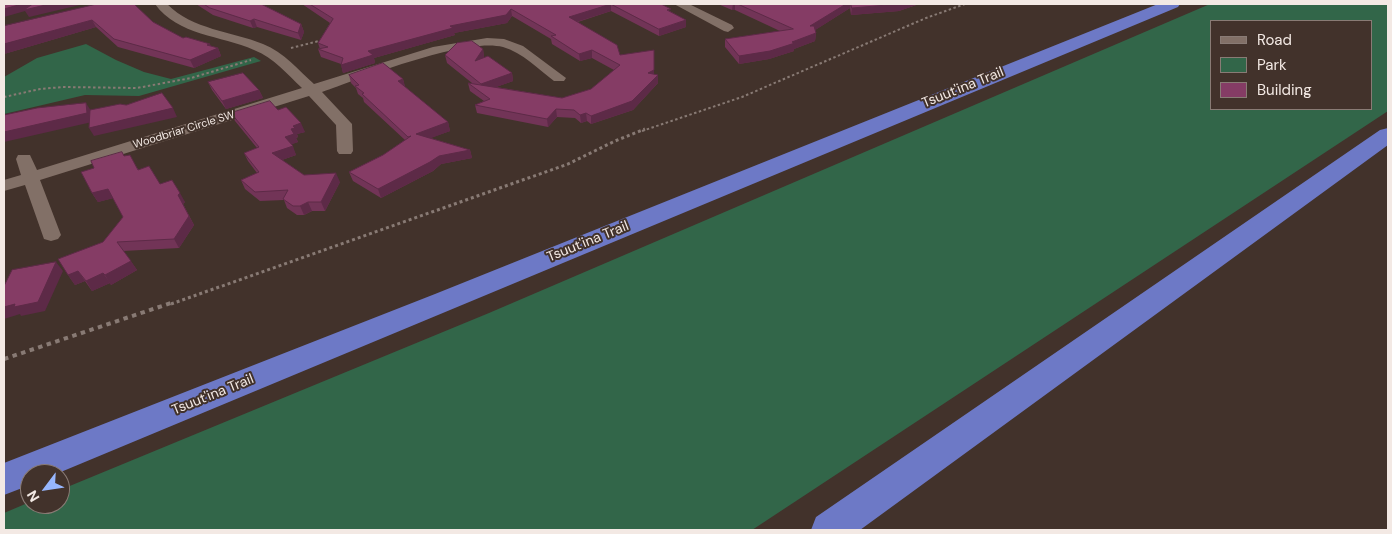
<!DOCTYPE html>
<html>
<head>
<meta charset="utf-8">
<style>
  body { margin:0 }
  #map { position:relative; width:1392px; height:534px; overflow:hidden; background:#42322b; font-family:"DM Sans",sans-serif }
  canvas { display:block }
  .frame { position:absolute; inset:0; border:5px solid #f3e9e4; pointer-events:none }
  .legend { position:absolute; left:1210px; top:20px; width:162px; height:90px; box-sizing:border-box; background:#42322b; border:1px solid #897b75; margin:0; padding:6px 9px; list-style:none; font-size:15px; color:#f3e9e4 }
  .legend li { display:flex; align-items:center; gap:10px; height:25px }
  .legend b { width:25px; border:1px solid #897b75 }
  .north { position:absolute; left:20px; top:464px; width:50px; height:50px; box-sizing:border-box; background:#42322b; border:1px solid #897b75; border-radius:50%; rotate:239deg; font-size:14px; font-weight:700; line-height:20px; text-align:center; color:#f3e9e4 }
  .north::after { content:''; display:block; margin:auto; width:18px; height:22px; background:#97b6fd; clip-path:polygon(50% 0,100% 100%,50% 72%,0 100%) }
</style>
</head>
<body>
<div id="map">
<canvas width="1392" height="534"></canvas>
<div class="frame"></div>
<ul class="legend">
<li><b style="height:6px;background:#827067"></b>Road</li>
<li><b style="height:14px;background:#326649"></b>Park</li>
<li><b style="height:14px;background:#853c65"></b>Building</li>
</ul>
<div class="north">N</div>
</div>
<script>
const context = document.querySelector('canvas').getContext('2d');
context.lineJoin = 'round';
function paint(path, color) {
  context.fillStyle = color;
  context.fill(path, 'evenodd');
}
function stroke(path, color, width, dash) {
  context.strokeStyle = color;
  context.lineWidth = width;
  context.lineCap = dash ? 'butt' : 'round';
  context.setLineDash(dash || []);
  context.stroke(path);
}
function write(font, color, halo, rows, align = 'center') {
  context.font = font + ' "DM Sans",sans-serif';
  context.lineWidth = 4;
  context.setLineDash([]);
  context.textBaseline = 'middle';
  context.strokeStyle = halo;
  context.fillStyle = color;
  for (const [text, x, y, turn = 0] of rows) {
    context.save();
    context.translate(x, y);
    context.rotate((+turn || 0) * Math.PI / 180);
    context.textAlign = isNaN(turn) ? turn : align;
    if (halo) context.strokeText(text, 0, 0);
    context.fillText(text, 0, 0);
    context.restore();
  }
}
paint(new Path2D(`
  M1210,4h178v107l-636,419h-748v-17l26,-11v2h30v-14l429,-177zM1211,21h160v88h-160z
  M86,44l30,16 28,12 27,7 83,-22 7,4 -122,35 -54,-1 -81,19v-37l33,-19z`), '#326649');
stroke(new Path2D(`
  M291,48l32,-8
  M4,97l36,-8 23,-2 74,1 54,-10 60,-18
  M642,131l100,-34 184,-79 39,-14`), '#887a74', 2, [2.5, 2.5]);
stroke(new Path2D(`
  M171,304l397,-140 47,-23 30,-12`), '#887a74', 3, [3, 3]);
stroke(new Path2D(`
  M4,359l170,-57`), '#887a74', 4, [4.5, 4.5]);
paint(new Path2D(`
  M155,4h12c26,26 64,27 96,40 21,8 35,26 51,40l119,-37 54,-9 17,1 19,7 43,32 -2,3h-10c-15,-11 -32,-29 -51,-34 -38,-10 -141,31 -181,45l30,32 1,27 -2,3h-12l-2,-3 -1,-26 -27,-29 -269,84 21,55 -3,4 -7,2 -7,-2 -19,-54 -21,6v-11l17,-5 -5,-16 2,-4h12l7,15 265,-82c-15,-14 -28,-30 -48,-38 -33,-15 -76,-14 -99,-46z
  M674,4h15l43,21 2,3 -6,4 -4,-1z`), '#827067');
paint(new Path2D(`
  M1158,4h22l-2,3 -1122,467h-26v11l-26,10v-32l431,-169z
  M1388,128v17l-528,385h-49l5,-13 564,-387z`), '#6d79c6');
paint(new Path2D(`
  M97,4l56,18 30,16 35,10 3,8 -27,12 -76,-21 -22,-20 -92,27z
  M196,4h65l40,20 3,8 -3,8 -44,-13 -4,1 -40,-13z
  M302,4h359l10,8 15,8v7l-27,9 -48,-25 -33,11 42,33 34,19 4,9 -25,27 -42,14 -4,-3 -6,2 -6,-5 -18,-1 -9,10 -71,-14 -2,-8 9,-4 -14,-10 -2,-8h4l-25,-20 -2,-8 38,-6 1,8 -1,1 29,15 1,8 -17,6 66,11 29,-9 23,-19 -22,-12 -12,3 -28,-17 -1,-5 -39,-23 -5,7 -53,10 1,2 -81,23 1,5 -32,10 -2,-9 -20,-7 -3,-8h2l-2,-6 12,-20z
  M718,4h201l-20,7 -48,4 -1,-7 -35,22 1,3 -1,8 -21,8v2l-25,8 -30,5 -14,-17v-8l55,-8 -45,-21h-3z
  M349,75l54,4 2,8 43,35 2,9 -20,7 40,12 2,8 -31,6 -8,7 -52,27 -28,-17 -4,-9 34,-17 22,-15 -41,-38 -1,-4 -5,-4 -2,-6 -5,-5z
  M208,82l51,8 4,8 -37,11 -14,-19z
  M278,110l27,22 -8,2 1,3 -2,1 2,4 -7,2 5,11 -14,5 22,15 36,7 -15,29h-13l-8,4h-7l-10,-7 -3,-8 -24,1 -15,-12 -4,-9 16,-7 -9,-12 -4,-8 13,-5 -22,-27 -4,-8z
  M125,156l14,14 46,32 -2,2 11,21 -15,23 -56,3 14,19 -26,15 -1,-2 -18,8 -7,-10 -10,4 -7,-10 35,-33 20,-25 -10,-19 -15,4 -6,-9 2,-25z`), '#723457');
paint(new Path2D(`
  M22,4h62l-55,13 -4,-6 -21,6v-8z
  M611,4v7l-41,13 -1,-7z
  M733,4h2v6h-3z
  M846,4h4v4l-41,26 1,-8z
  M899,4h20l-20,7 -48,4 1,-7z
  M511,9l1,7 -5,7 -53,10 1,2 -81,23 1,5 -32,10 -2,-8 27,-14 82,-25z
  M254,19l3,8 -4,1 -3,-7z
  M92,20l4,7 -92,27v-10z
  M686,20v7l-27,9v-7z
  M301,24l3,8 -3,8 -3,-7z
  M816,33l-1,8 -21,8v2l-25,8 -30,5v-8l53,-14z
  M210,44l3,6 5,-2 3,8 -27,12 -4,-8 17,-15z
  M483,49l1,8 -8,12 -1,-8z
  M592,50v8l-12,3 -1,-7z
  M654,50v28l-6,-5z
  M512,73l1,8 -31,11 -1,-8z
  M658,75v8l-25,27 -42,14v-8z
  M403,79l2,8 -7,-6z
  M259,90l4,8 -37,11 -4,-8z
  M86,103l5,8 1,11 -88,20v-10z
  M173,108l4,9 -83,19 -5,-8z
  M556,109l1,8 -9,10 -1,-8z
  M586,113l1,8 -6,2 -1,-8z
  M448,122l2,9 -32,12 -2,-9z
  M301,123l4,9 -8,2 1,3 -2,1 2,4 -10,4 -3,-9 6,-8 2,-3z
  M293,146l3,9 -20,7 -4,-9z
  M470,150l2,8 -31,6 -8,7 -52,27 -3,-9 61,-33z
  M336,173l4,9 -15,29 -4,-9z
  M108,189l6,9 -16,4 -6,-9z
  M180,193l5,9 -2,2 -5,-9z
  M308,202l4,9 -8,4 -4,-9z
  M189,216l5,9 -15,23 -5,-9z
  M131,261l6,9 -26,15 -6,-10z
  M56,262l7,9 -18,40 -24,5 -1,-2 -16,5v-12l11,-3z
  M78,271l7,10 -10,4 -7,-10z
  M103,273l7,10 -18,8 -6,-10z`), '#5d2a47');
const building = new Path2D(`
  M4,4h18l-18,5z
  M33,4h17l-26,6z
  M97,4h37l19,18 30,16 3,-1 24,7 -3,1 11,3 -28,12 -76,-21 -22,-19 -88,24v-18z
  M204,4h57l40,20 -3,9 -44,-14 -4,2 -40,-13z
  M310,4h301l-42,13 48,28 3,10 34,-5v20l-6,3 10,2 -26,26 -41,15 -5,-3 -6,2 -6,-5 -18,-1 -9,10 -72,-14 15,-6 -22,-16 94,15 29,-9 29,-24 -28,-15 -13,4 -28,-18 5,-1 -45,-26 -5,6 -56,11 3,2 -85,23 5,4 -32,10 2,-7 -25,-9 10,-2 -10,-4 15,-24z
  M611,4h50l10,5 -4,1 19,10 -27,9z
  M738,4h108l-36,22h4l2,7 -24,9 3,1 -25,8 -31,5 -14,-17 68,-10z
  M851,4h48l-47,4z
  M472,41l11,8 -8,12 13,-5 24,17 -31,11 -36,-29 12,-12z
  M383,63l20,16 -5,2 50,41 -32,12 54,16 -31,6 -9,6 -52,27 -29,-17 34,-17 28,-19 -3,1 -46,-43 2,-1 -9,-7 4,-1 -10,-10z
  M243,73l16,17 -37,11 -14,-19z
  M162,93l11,15 -84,20 1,-18 30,-6 6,1z
  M270,101l8,9 8,-3 15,16 -8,3 2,2 -4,1 3,5 -9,3 8,9 -21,7 32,22 32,-2 -15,29h-13l-8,4h-7l-10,-7 5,-9 -33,2 -14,-12 18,-8 -15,-19 15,-6 -28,-34z
  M86,103l1,10 -83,19v-17l33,-7z
  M122,152l2,4 6,-1 8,15 11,-4 11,18 12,-4 8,13 -2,2 11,21 -15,23 -57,3 14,19 -26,14 -2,-2 -17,8 -8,-10 -10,4 -10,-16 45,-17 20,-25 -15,-28 -16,4 -11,-21 13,-4 -3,-7z
  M56,262l-18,40 -24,5 1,-3 -11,3v-21l8,-16z`);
paint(building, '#853c65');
stroke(building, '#5d2a47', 1);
write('11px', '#f3e9e4', '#42322b', [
  ["Woodbriar Circle SW",184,130,-17]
]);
write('14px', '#f3e9e4', '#42322b', [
  ["Tsuut'ina Trail",963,88,-22],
  ["Tsuut'ina Trail",588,242,-22],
  ["Tsuut'ina Trail",213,395,-22]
]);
</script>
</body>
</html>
